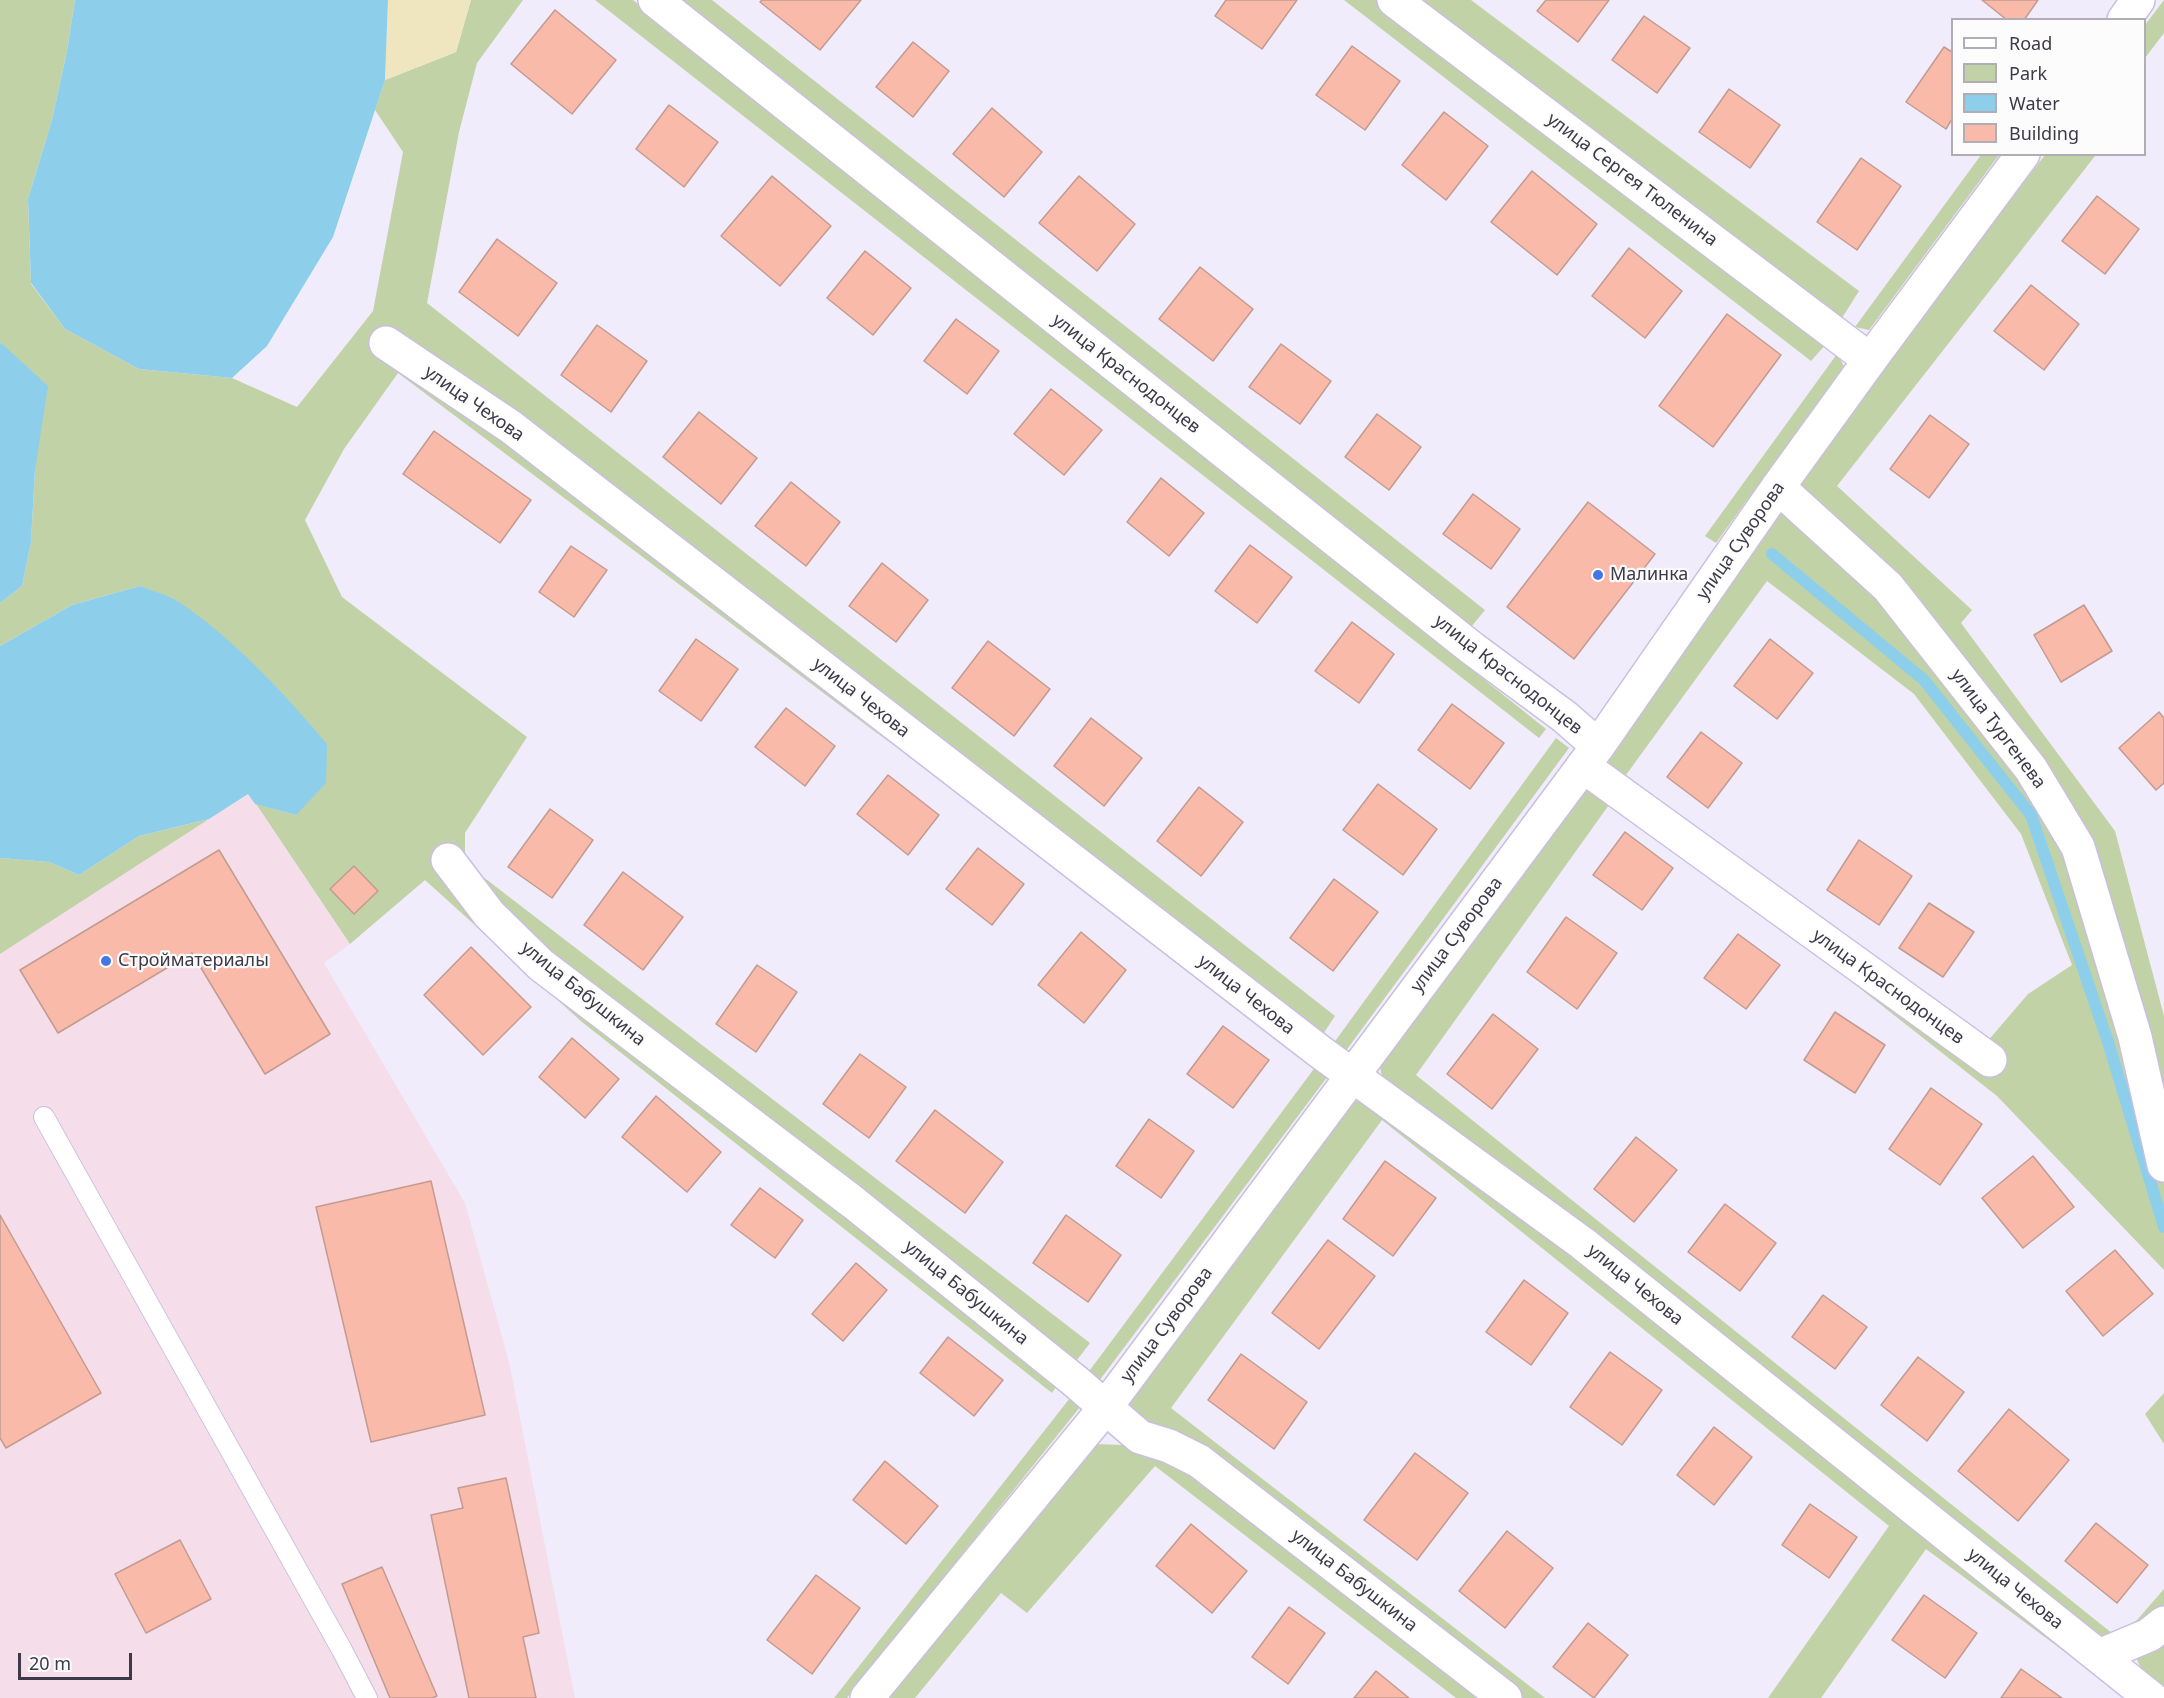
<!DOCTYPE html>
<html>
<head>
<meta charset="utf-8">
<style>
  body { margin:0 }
  #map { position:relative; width:2164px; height:1698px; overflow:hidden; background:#f0ecfb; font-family:"Noto Sans",sans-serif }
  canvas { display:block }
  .legend { position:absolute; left:1951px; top:18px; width:195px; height:138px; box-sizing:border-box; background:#fcfcfc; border:2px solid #b0aeb4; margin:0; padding:8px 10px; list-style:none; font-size:18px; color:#3e3948 }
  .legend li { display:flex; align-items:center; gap:12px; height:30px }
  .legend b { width:30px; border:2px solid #b0aeb4 }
  .scale { position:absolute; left:18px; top:1653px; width:114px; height:27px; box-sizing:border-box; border:3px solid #3e3948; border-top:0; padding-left:8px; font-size:18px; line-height:21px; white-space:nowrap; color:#3e3948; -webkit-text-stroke:4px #fcfcfc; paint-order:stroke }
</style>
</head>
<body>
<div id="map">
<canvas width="2164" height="1698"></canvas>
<ul class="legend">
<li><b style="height:8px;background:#fff"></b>Road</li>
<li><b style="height:16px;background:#c1d2a6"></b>Park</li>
<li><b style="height:16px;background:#8dcfeb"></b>Water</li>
<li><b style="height:16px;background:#f9baa9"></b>Building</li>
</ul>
<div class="scale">20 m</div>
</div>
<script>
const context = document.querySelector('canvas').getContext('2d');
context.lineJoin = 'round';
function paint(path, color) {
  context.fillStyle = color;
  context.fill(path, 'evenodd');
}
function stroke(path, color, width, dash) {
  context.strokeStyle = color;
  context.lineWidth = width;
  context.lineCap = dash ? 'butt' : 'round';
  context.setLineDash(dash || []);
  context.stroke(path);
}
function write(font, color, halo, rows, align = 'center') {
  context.font = font + ' "Noto Sans",sans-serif';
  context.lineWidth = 4.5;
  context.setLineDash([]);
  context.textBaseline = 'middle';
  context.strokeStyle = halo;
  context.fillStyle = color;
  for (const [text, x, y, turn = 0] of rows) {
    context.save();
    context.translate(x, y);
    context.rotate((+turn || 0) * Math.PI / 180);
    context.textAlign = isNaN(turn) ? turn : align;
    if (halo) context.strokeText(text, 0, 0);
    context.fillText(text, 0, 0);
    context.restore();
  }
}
paint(new Path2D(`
  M248,793l102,151 -26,19 141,240 44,159 66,336h-575v-744z`), '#f5deea');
paint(new Path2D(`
  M0,0h75l-8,51 -15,69 -24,79 3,85 34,45 74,40 93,9 65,29 76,-96 30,-159 -28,-42 10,-30 71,-28 15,-52h52l-46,63 -18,69 -32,171 908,713 -14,21 -801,-620 -107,-76 -12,24 102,71 391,310 -496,-373 -54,76 -39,71 37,77 185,140 -62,96v30l625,480 -16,21 -624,-491 608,511 -6,9 -470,-371 -157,-142 -75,64 -94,-140 40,11 -119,-214 -37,-15 -68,19 -72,41v-43l22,-17 9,-44 4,-72 -23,-115 -12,-13z
  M595,0h38l913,729 -7,9z
  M674,0h38l773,610 -18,22z
  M1344,0h36l446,344 -15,17z
  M1408,0h63l388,291 -17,27z
  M2164,0v33l-19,25v-33z
  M1981,155h18l-130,175 -14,-3z
  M2045,155h48l2,1 -258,330 135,124 -11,13 154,208 49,185v254l-167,-174 -247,-194 -139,-100 -195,273 697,559 24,-14 27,-31v25c-27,21 -37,31 -73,25l-158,-127 -548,-425 -5,-19 208,-281 19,5 381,275 9,-7 -383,-280 -6,-19 175,-251 15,3 86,78 142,181 46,82 13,-7 -47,-81 -147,-184 -85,-82 -5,-16 81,-116zM1767,581l147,113 107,140 51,131 -44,29 -42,49 -360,-268z
  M1837,354l7,12 -128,177 -11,-7z
  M1556,738l13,10 -224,304 -12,-8z
  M209,819l-209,135v-96l49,4 30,13 60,-39z
  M1319,1062l12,10 -232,309 -12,-7z
  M1355,1101h17l544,420 211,177 -201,-149 -105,149h-53l121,-172 -507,-406 -211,288 374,290h-22l-319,-246 -61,-24 -14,-26z
  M2164,1393v51l-19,-30z
  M1070,1398l10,9 -233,291h-13z
  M1095,1444l28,1 43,9 322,244h-32l-301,-232 -128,147 -26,-20 -86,105h-27z
  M2164,1633v61l-20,-18 -11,-26z`), '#c1d2a6');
paint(new Path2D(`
  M388,0h83l-15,52 -71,28z`), '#efe6c0');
paint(new Path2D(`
  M75,0h313l-3,80 -52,157 -66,109 -35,32 -93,-9 -74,-40 -34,-46 -3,-84 24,-79 15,-69z
  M0,342l48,44 -13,84 -4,72 -9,44 -22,17z
  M140,586c13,5 28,9 39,16 56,38 105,91 148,142l-1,39 -30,32 -41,-11 -7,-10 -39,25 -70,17 -60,39 -30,-13 -49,-4v-212l72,-41z`), '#8dcfeb');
stroke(new Path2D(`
  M1772,554l152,126 107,135 77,227 56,185`), '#8dcfeb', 12);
const building = new Path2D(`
  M762,0h99l-41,50 -60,-48z
  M1226,0h71l-35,49 -47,-33z
  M1546,0h63l-31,42 -41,-31z
  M1982,0h56l-14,20h-17z
  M555,10l61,50 -44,54 -61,-50z
  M1644,16l46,32 -33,45 -45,-33z
  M913,42l36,29 -36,46 -37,-30z
  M1352,46l48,35 -35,49 -49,-35z
  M1944,47l8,5v67l-6,10 -40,-27z
  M1729,89l51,36 -30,43 -51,-36z
  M669,105l49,37 -34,45 -48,-38z
  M992,108l50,44 -38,45 -51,-43z
  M1444,112l44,34 -42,54 -44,-35z
  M1861,158l40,28 -44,64 -40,-28z
  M1532,171l65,53 -40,51 -66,-53z
  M772,176l59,50 -51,60 -59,-50z
  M1079,176l56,48 -38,47 -58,-48z
  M2097,196l42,33 -34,45 -43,-33z
  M497,239l60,44 -39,53 -59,-44z
  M1629,248l53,43 -37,47 -53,-42z
  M865,251l46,37 -38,47 -46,-37z
  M1200,267l53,42 -40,52 -54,-42z
  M2031,285l48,39 -35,46 -50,-39z
  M1727,314l54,41 -68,92 -54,-41z
  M956,319l43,32 -32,43 -43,-33z
  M597,325l50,36 -36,51 -50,-37z
  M1281,344l50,37 -31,43 -51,-37z
  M1051,389l51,41 -38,45 -50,-41z
  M699,412l58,46 -36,46 -58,-47z
  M1377,414l44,33 -32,43 -44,-33z
  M1930,415l39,29 -40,54 -39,-29z
  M434,431l97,69 -31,43 -97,-69z
  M1161,478l43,35 -35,43 -42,-34z
  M791,482l49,40 -34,44 -51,-40z
  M1473,494l47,35 -29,40 -48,-35z
  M1588,502l67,52 -81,105 -67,-52z
  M1250,545l42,32 -35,46 -42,-32z
  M571,546l36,24 -33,47 -35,-25z
  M882,563l46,37 -32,42 -47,-36z
  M2084,605l28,46 -51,31 -27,-47z
  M1352,622l42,32 -35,49 -44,-32z
  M696,639l42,30 -37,52 -42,-30z
  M1770,639l43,34 -36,46 -43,-33z
  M988,641l62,48 -36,47 -62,-48z
  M1452,704l52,39 -34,46 -52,-39z
  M786,708l49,38 -30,40 -50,-39z
  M2159,712l5,6v65l-8,7 -37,-42z
  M1091,718l51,40 -38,48 -50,-40z
  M1701,732l41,31 -34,45 -41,-31z
  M888,775l51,40 -31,40 -51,-41z
  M1378,784l59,45 -34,46 -60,-45z
  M1199,787l44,35 -42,54 -44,-35z
  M550,809l43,31 -41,58 -44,-31z
  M1625,832l48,36 -31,42 -49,-35z
  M1859,840l53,36 -33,49 -52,-35z
  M978,848l46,36 -32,41 -46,-36z
  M219,850l111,184 -65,40 -73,-121 -134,80 -38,-63z
  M354,866l24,25 -24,23 -24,-25z
  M623,872l60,45 -40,53 -59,-45z
  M1334,879l44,33 -45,59 -43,-33z
  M1929,903l45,29 -31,45 -44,-29z
  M1566,917l51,36 -40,56 -50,-37z
  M1081,932l45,38 -42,53 -46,-38z
  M1738,934l42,31 -34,44 -42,-31z
  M471,947l60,60 -48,48 -59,-60z
  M757,965l40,27 -41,60 -40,-28z
  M1835,1012l50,33 -30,48 -51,-33z
  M1493,1014l45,35 -46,60 -45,-35z
  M1223,1026l46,34 -36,48 -46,-34z
  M572,1038l47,41 -34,39 -46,-41z
  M860,1054l46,33 -37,51 -46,-34z
  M1931,1088l51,36 -42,61 -51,-36z
  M656,1096l65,56 -34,40 -65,-55z
  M935,1110l68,52 -38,51 -69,-52z
  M1149,1119l45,32 -33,47 -45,-32z
  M1636,1137l41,33 -43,52 -40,-33z
  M2033,1156l41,51 -51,41 -41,-50z
  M1385,1161l51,37 -43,58 -50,-37z
  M431,1181l54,234 -114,27 -55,-235z
  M760,1188l43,32 -28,38 -44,-33z
  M1725,1204l51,39 -36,48 -52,-39z
  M0,1215l101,178 -95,55 -6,-10z
  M1066,1215l55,40 -33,47 -55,-39z
  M1328,1240l47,36 -56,73 -47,-36z
  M2115,1250l38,44 -50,42 -37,-45z
  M856,1263l31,27 -44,51 -31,-27z
  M1524,1280l44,33 -37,52 -45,-33z
  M1823,1295l44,32 -32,42 -43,-32z
  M948,1337l55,43 -29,36 -54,-43z
  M1610,1352l52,38 -40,55 -52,-38z
  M1241,1354l66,48 -33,47 -66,-49z
  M1918,1357l46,35 -37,49 -46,-36z
  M2009,1409l60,51 -51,61 -60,-50z
  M1714,1427l38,30 -38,48 -37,-30z
  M1415,1453l53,40 -51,67 -53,-40z
  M885,1461l53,45 -32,38 -53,-44z
  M506,1478l33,155 -16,4 13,61h-67l-38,-183 32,-7 -5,-20z
  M1810,1504l47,33 -28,41 -47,-33z
  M2096,1523l52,42 -31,38 -52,-42z
  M1191,1524l56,47 -35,42 -56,-47z
  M1507,1531l46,37 -48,60 -46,-37z
  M180,1540l31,59 -65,34 -31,-59z
  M382,1567l55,129 -5,2h-42l-48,-114z
  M816,1575l44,33 -48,66 -45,-34z
  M1924,1595l53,38 -32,45 -53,-38z
  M1289,1607l36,26 -37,51 -36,-27z
  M1588,1623l40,32 -34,43 -41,-31z
  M2021,1669l41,29h-61z
  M1376,1671l33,27h-55z`);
paint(building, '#f9baa9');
stroke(building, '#c39b91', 1.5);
const lane = new Path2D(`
  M44,1117l298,533 25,48`);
const street = new Path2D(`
  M655,0l818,649 92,68 33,29
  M1394,0l476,360
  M386,343l125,84 808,624 263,192 569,455
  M1778,487l110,100 143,182 47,78 57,190 29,128
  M1583,766l407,294
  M448,860l41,54 52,51 313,238 221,178 65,56 29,9 30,15 306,237
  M2099,1656l50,-21 15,-12`);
const secondary = new Path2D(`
  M2124,20l14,-20
  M867,1698l238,-290 493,-662 180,-259 92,-127 153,-206`);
stroke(lane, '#c9bfe2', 22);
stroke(street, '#c9bfe2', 36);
stroke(secondary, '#c9bfe2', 36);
stroke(lane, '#fff', 20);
stroke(street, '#fff', 33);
stroke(secondary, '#fff', 33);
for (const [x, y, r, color] of [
  [1598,575,6,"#4576e7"],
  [106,961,6,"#4576e7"]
]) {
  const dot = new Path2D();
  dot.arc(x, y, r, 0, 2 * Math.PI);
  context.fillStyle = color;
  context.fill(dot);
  stroke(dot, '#fcfcfc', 2);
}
write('18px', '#3e3948', '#fcfcfc', [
  ["улица Сергея Тюленина",1632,180,37],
  ["улица Краснодонцев",1126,374,38],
  ["улица Чехова",474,404,35],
  ["улица Суворова",1741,541,-55],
  ["улица Краснодонцев",1508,675,38],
  ["улица Чехова",861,698,38],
  ["улица Тургенева",1998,729,53],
  ["улица Суворова",1457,935,-53],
  ["улица Краснодонцев",1888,987,36],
  ["улица Бабушкина",583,994,39],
  ["улица Чехова",1246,995,38],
  ["улица Чехова",1635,1285,39],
  ["улица Бабушкина",966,1293,39],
  ["улица Суворова",1167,1325,-53],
  ["улица Бабушкина",1354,1581,38],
  ["улица Чехова",2015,1589,39]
]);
write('18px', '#3e3948', '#fcfcfc', [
  ["Малинка",1610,575],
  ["Стройматериалы",118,961]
], 'left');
</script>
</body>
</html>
